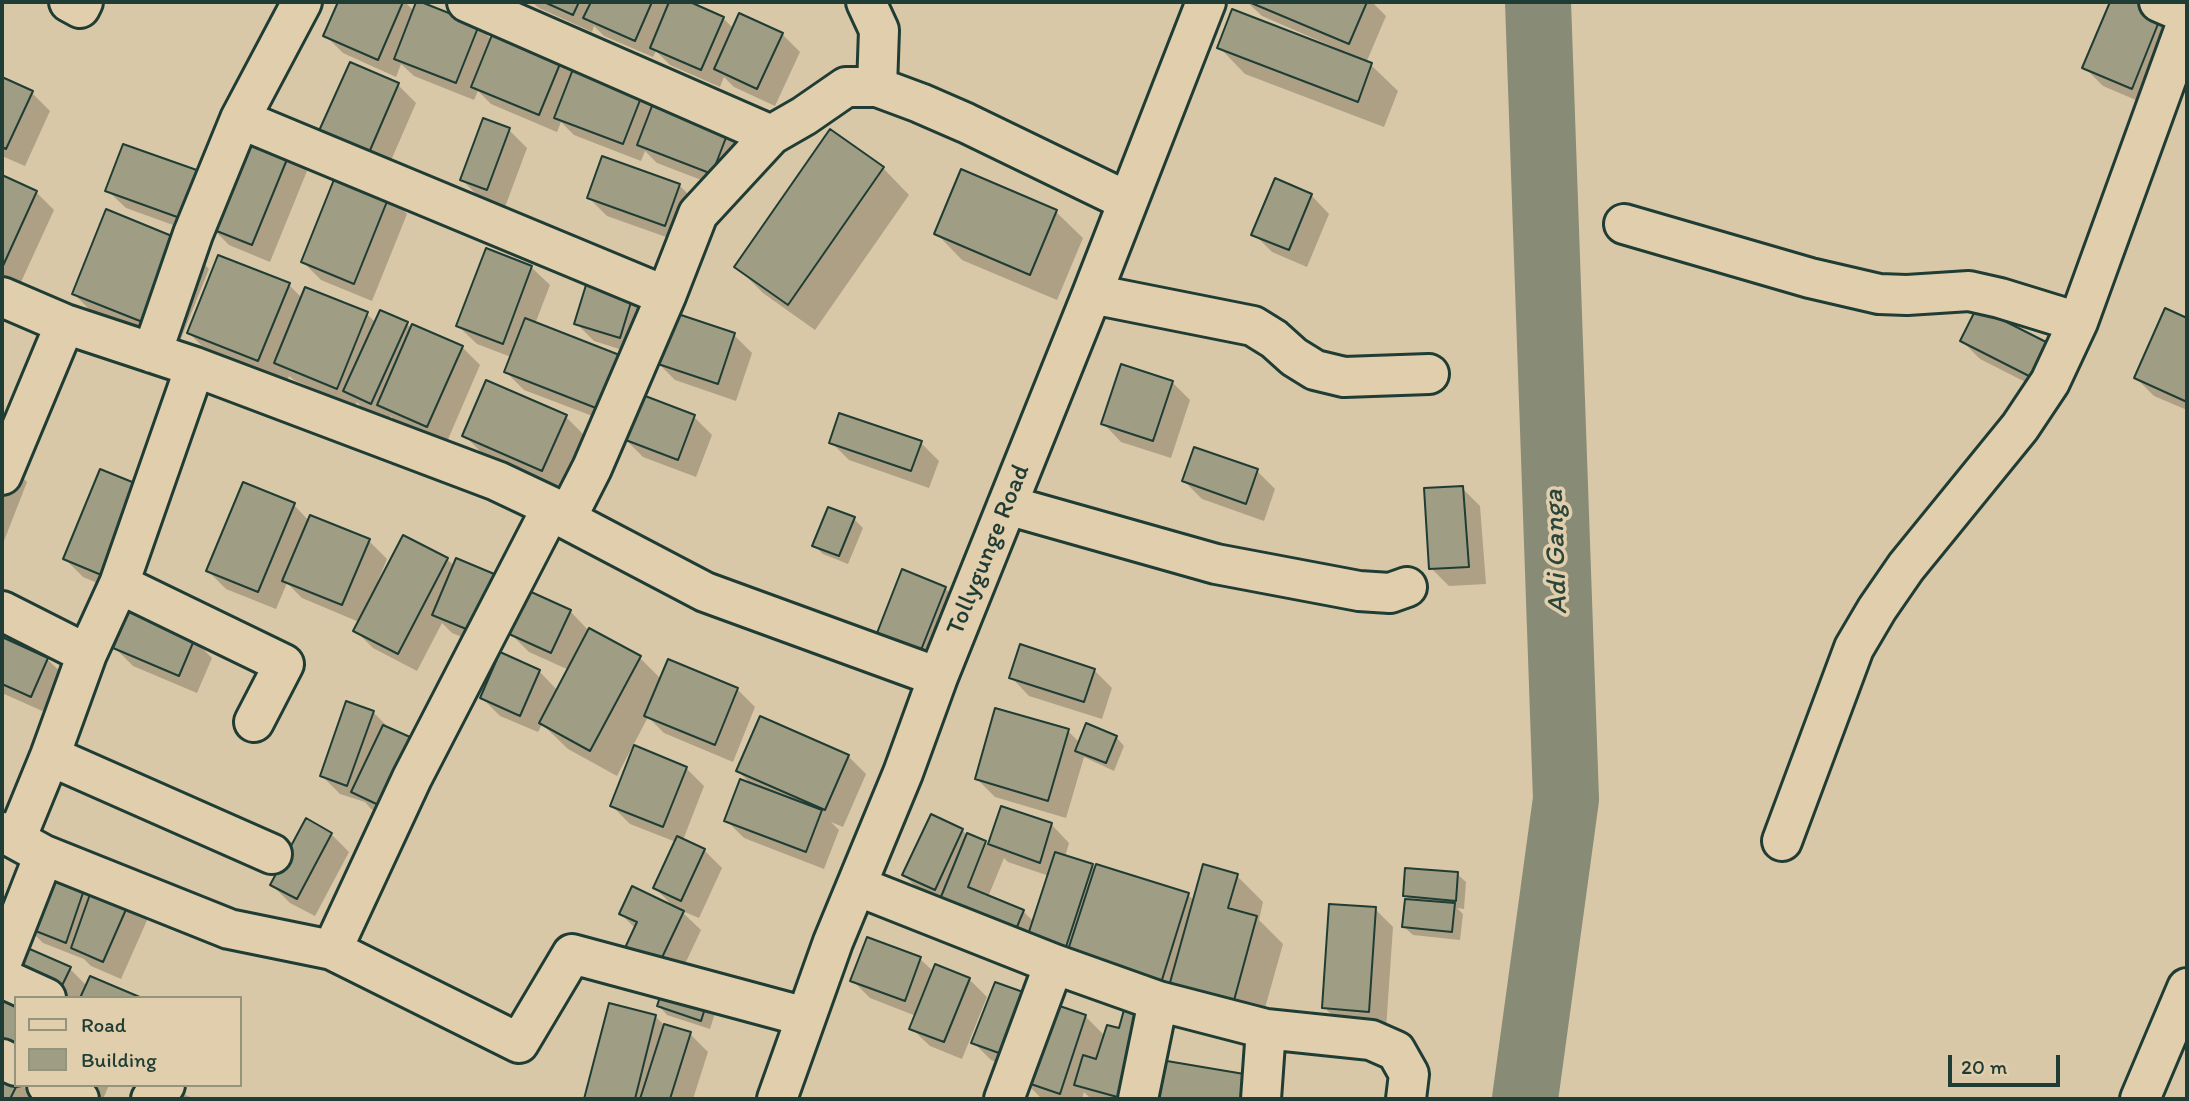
<!DOCTYPE html>
<html>
<head>
<meta charset="utf-8">
<style>
  body { margin:0 }
  #map { position:relative; width:2189px; height:1101px; overflow:hidden; background:#d9c8a7; font-family:Itim,sans-serif }
  canvas { display:block }
  .frame { position:absolute; inset:0; border:4px solid #1f3d34; pointer-events:none }
  .legend { position:absolute; left:14px; top:996px; width:228px; height:91px; box-sizing:border-box; background:#e1ceac; border:2px solid #93947c; margin:0; padding:9px 12px; list-style:none; font-size:21px; color:#1f3d34 }
  .legend li { display:flex; align-items:center; gap:14px; height:35px }
  .legend b { width:35px; border:2px solid #93947c }
  .scale { position:absolute; left:1948px; top:1055px; width:112px; height:32px; box-sizing:border-box; border:4px solid #1f3d34; border-top:0; padding-left:9px; font-size:21px; line-height:24px; white-space:nowrap; color:#1f3d34; -webkit-text-stroke:5px #e1ceac; paint-order:stroke }
</style>
</head>
<body>
<div id="map">
<canvas width="2189" height="1101"></canvas>
<div class="frame"></div>
<ul class="legend">
<li><b style="height:9px;background:#e1ceac"></b>Road</li>
<li><b style="height:19px;background:#9f9d83"></b>Building</li>
</ul>
<div class="scale">20 m</div>
</div>
<script>
const context = document.querySelector('canvas').getContext('2d');
context.lineJoin = 'round';
function paint(path, color) {
  context.fillStyle = color;
  context.fill(path, 'evenodd');
}
function stroke(path, color, width, dash) {
  context.strokeStyle = color;
  context.lineWidth = width;
  context.lineCap = dash ? 'butt' : 'round';
  context.setLineDash(dash || []);
  context.stroke(path);
}
function write(font, color, halo, rows, align = 'center') {
  context.font = font + ' Itim,sans-serif';
  context.lineWidth = 7;
  context.setLineDash([]);
  context.textBaseline = 'middle';
  context.strokeStyle = halo;
  context.fillStyle = color;
  for (const [text, x, y, turn = 0] of rows) {
    context.save();
    context.translate(x, y);
    context.rotate((+turn || 0) * Math.PI / 180);
    context.textAlign = isNaN(turn) ? turn : align;
    if (halo) context.strokeText(text, 0, 0);
    context.fillText(text, 0, 0);
    context.restore();
  }
}
paint(new Path2D(`
  M340,2h65l9,9 64,15 14,14 69,20 13,12 175,70 -19,49 -73,-28 -12,-12 -4,10 -67,-26 -13,-13 -4,10 -66,-28 -13,-13 -4,9 -60,-24 -13,-12 -5,13 -53,-24 -18,-18z
  M511,2h15l-2,5z
  M532,2h154l37,16 11,11 48,5 18,18 -25,54 -41,-19 -10,-10 -4,10 -50,-22 -14,-14 -3,6 -49,-21 -10,-10 -2,6 -53,-24z
  M1247,2h125l14,14 -20,47 5,2 27,26 -14,36 -139,-53 -26,-27 118,4 1,-2 -76,-33z
  M2112,2h30l40,26 -32,78 -47,-20 -18,-18z
  M351,64l47,21 18,18 -30,69 -48,-21z
  M2,79l30,14 18,18 -25,55 -23,-10z
  M509,130l18,18 -22,59 -25,-9 -18,-18z
  M289,153l18,18 -37,91 -41,-17 -16,-16 -4,9 -83,-30 -19,-18 100,-14z
  M883,168l26,27 -94,135 -52,-37 -26,-26z
  M962,172l94,40 27,26 -26,62 -95,-40 -26,-27z
  M2,177l34,15 18,18 -38,83 -14,-6z
  M679,185l18,18 -14,40 -76,-27 -18,-18z
  M1311,195l18,19 -22,53 -35,-15 -18,-18z
  M389,196l18,18 -35,87 -51,-21 -18,-18z
  M183,242l26,27 -33,82 -76,-31 -26,-26z
  M531,267l19,18 -15,39 84,102 -95,-36 -18,-18 5,-15 -34,-13 -19,-18z
  M289,285l13,13 65,16 9,9 31,1 5,5 50,18 18,18 -34,79 -49,-21 -6,-7 -2,4 -26,-11 -6,-7 -2,4 -61,-26 -5,-4 -4,11 -70,-28 -26,-26z
  M631,301l18,18 -11,36 -44,-14 -18,-18z
  M2166,310l21,10v90l-33,-14 -18,-18z
  M734,335l18,18 -16,48 -61,-21 -18,-18z
  M1962,341l85,3 2,50 -69,-35z
  M487,382l79,35 18,18 -23,53 -79,-35 -18,-18z
  M1172,382l18,18 -19,58 -50,-16 -18,-19z
  M694,417l18,18 -16,42 -53,-20 -18,-18z
  M831,442l90,1 18,18 -10,27 -80,-28z
  M2,457l25,25 -25,64z
  M101,471l28,125 -46,-19 -18,-18z
  M1257,471l18,18 -11,32 -62,-22 -18,-18z
  M1462,488l18,18 6,78 -37,2 -18,-18z
  M294,505l15,16 60,20 18,18 -9,22 2,1 24,-45 43,22 7,7 40,84 -42,-17 -10,-10 -25,48 -44,-23 -18,-18 4,-8 -57,-24 -15,-15 -11,26 -50,-20 -18,-18z
  M854,519l9,9 -15,36 -25,-10 -9,-9z
  M945,588l18,18 -24,61 -42,-17 -18,-18z
  M570,611l18,19 52,28 21,21 76,10 18,18 -22,55 -69,-29 -16,-16 -31,59 -49,-27 -26,-25 -4,8 -38,-16 -18,-18 57,-27 19,20 11,-21 -40,-18 -18,-18z
  M2,639l45,20 19,18 -17,37 -47,-21z
  M194,640l18,18 -15,35 -64,-27 -18,-18z
  M1094,670l18,18 -10,31 -73,-23 -18,-19z
  M373,712l18,18 14,95 -34,-16 -6,-7 -25,-8 -18,-18z
  M1068,731l12,12 36,-6 8,9 -10,25 -30,-14 -18,61 -71,-21 -18,-18z
  M848,756l18,18 -23,53 -12,-5 8,8 -15,39 -80,-31 -18,-18 27,-34 -15,-15z
  M686,768l18,18 -21,54 21,10 18,18 -23,50 -19,-8 21,20 -25,53 -40,-54 -15,-15 54,-6 -20,-20 21,-46 -46,-18 -18,-18z
  M1002,808l49,16 18,19 -4,14 27,8 4,4 92,26 7,6 42,-25 26,26 -4,18 24,24 -27,96 -334,-147 -18,-18 58,-45 5,5 18,7 4,4zM1004,858l4,4 41,14 -15,46 -11,-11 -35,-14z
  M331,834l18,18 -34,64 -25,-13 -18,-18z
  M52,867l78,33 18,18 -27,61 -30,-13 -7,-7 -41,-16 -18,-18z
  M1457,874l9,8 -2,27 -7,-1 6,6 -3,26 -47,-5 -9,-8 6,-26 -5,-6z
  M1375,909l18,18 -7,102 -44,-4 -18,-18z
  M920,959l14,13 35,7 18,18 -25,62 -32,-13 -19,-18 5,-12 -46,-18 -18,-18z
  M70,969l17,17 51,12h-95z
  M610,1005l45,11 10,10 25,8 18,18 -15,47h-107z
  M659,1006l57,4 -6,19 -43,-14z
  M1085,1016l20,20 49,25 118,38h-181l-7,-7 -2,7h-40l-18,-18 2,-8 -35,-13 -18,-18z
  M2,1073l14,12h6l14,14h-34z
  M69,1085h40l-6,14z
  M176,1091l19,8h-23z`), '#0003');
stroke(new Path2D(`
  M1525,1099l41,-300 -28,-797`), '#888b75', 66);
const building = new Path2D(`
  M338,2h65l-25,58 -55,-24z
  M416,2h5l58,23 -23,58 -62,-24z
  M544,2h35l-6,13z
  M591,2h61l-17,39 -52,-23z
  M669,2h21l34,15 -23,53 -51,-22z
  M1249,2h118l-18,42z
  M2110,2h37l17,7 -32,80 -50,-21z
  M1232,9l140,54 -14,39 -141,-54z
  M739,13l44,20 -26,56 -43,-20z
  M494,30l68,29 -23,56 -68,-28z
  M350,62l49,21 -31,72 -50,-22z
  M575,64l69,26 -21,54 -69,-26z
  M2,77l31,14 -27,58 -4,-2z
  M657,93l75,29 -20,52 -75,-29z
  M483,118l27,10 -23,62 -27,-10z
  M830,129l54,38 -96,138 -54,-38z
  M246,134l44,18 -38,93 -43,-17z
  M123,144l85,30 -17,48 -86,-31z
  M602,156l78,28 -15,42 -78,-28z
  M961,169l96,41 -27,65 -96,-41z
  M337,172l53,22 -36,90 -53,-22z
  M2,175l35,16 -35,77z
  M1275,178l37,16 -23,56 -38,-15z
  M106,209l78,32 -34,84 -78,-31z
  M486,248l46,18 -29,78 -47,-18z
  M218,255l72,28 -32,78 -71,-28z
  M586,285l46,14 -12,39 -46,-14z
  M305,287l63,25 -31,77 -63,-26z
  M1977,307l71,36 -17,34 -71,-36z
  M2165,308l22,10v84l-53,-24z
  M380,310l28,12 -37,82 -28,-13z
  M672,312l63,21 -17,51 -63,-21z
  M525,318l97,38 -21,54 -97,-38z
  M412,324l51,22 -36,81 -50,-22z
  M1121,364l52,17 -20,60 -52,-17z
  M486,380l81,35 -25,56 -80,-35z
  M640,394l55,21 -17,45 -55,-21z
  M839,413l83,28 -11,30 -82,-28z
  M1194,447l64,22 -12,35 -64,-23z
  M100,469l47,19 -36,91 -48,-20z
  M243,482l52,21 -37,89 -52,-21z
  M1463,486l6,81 -40,2 -5,-81z
  M828,507l27,10 -16,39 -27,-10z
  M310,515l60,24 -28,66 -60,-24z
  M403,535l45,23 -50,96 -45,-23z
  M456,558l43,18 -23,57 -44,-18z
  M902,569l44,18 -25,63 -44,-17z
  M529,591l42,19 -20,43 -42,-19z
  M129,610l66,28 -16,38 -66,-28z
  M589,628l52,28 -51,95 -51,-28z
  M2,637l46,21 -17,39 -29,-13z
  M1020,644l75,25 -11,33 -75,-24z
  M500,652l40,18 -20,46 -40,-18z
  M668,659l70,29 -23,57 -71,-29z
  M346,701l28,10 -27,75 -27,-10z
  M995,708l74,21 -21,72 -73,-22z
  M760,716l89,39 -24,55 -89,-39z
  M1086,723l31,13 -11,27 -31,-12z
  M383,725l36,16 -32,68 -36,-17z
  M634,745l53,22 -24,60 -53,-21z
  M740,779l82,31 -16,42 -82,-31z
  M1001,806l51,17 -12,40 -52,-19z
  M931,814l32,15 -28,61 -33,-15z
  M306,818l26,15 -35,66 -27,-14z
  M967,833l19,8 -18,46 56,23 -12,29 -76,-30z
  M677,836l28,13 -24,52 -28,-13z
  M1055,852l38,12 -30,92 -38,-12z
  M1096,864l93,29 -28,90 -94,-30z
  M1203,864l35,10 -10,34 29,8 -27,99 -64,-18z
  M51,865l36,16 -21,62 -43,-17z
  M1405,868l53,4 -2,29 -53,-5z
  M94,883l37,15 -28,64 -32,-14z
  M632,886l52,25 -26,55 -34,-16 13,-28 -18,-8z
  M1405,899l50,4 -3,29 -50,-5z
  M1329,904l47,3 -7,105 -47,-4z
  M867,937l54,20 -16,44 -55,-20z
  M16,943l55,24 -14,29 -54,-25z
  M935,964l35,14 -26,64 -35,-13z
  M90,976l52,22h-62z
  M995,982l42,15 -24,61 -42,-15z
  M664,985l44,14 -7,22 -44,-15z
  M2,999l14,6v50l-14,-6z
  M1048,1002l38,13 -26,79 -38,-13z
  M609,1003l47,12 -21,84h-51z
  M1125,1006l20,5 -24,87 -47,-13 9,-30 13,4 11,-34 12,3z
  M664,1024l27,8 -21,67h-30z
  M1155,1059l95,16 -4,24h-98z
  M2,1072l14,7 1,6 -7,14h-8z`);
paint(building, '#9f9d83');
stroke(building, '#1f3d34', 2);
const minor = new Path2D(`
  M69,2l11,6 3,-6
  M467,2l304,133
  M866,2l13,28 -2,57
  M240,119l426,177
  M1624,224l186,54 69,16 28,1 62,-4 31,7 78,24
  M1092,294l161,32 21,13 20,18 21,13 29,7 85,-3
  M2,297l63,27 130,43 302,114 55,26 14,12 139,73 233,85
  M152,353l41,-119 47,-115 62,-117
  M2,475l63,-151
  M1007,505l209,59 143,27 31,2 17,-6
  M566,519l26,-51 74,-172 32,-82 73,-79 33,-19 42,-29h31l43,16 46,20 161,78
  M119,584l165,80 -30,58
  M2,611l85,43
  M50,756l222,98
  M2,832l42,23 185,74 103,21 187,93 53,-89 234,63
  M16,839l34,-83 37,-102 32,-70 76,-217
  M1782,841l72,-193 23,-39 29,-42 114,-140 30,-45 28,-60 109,-300
  M857,886l197,78 104,37 108,28 105,11 25,11 13,23 -3,25
  M332,950l80,-172 140,-271
  M2,962l42,-107
  M2,978l44,20
  M2,1059l14,7
  M47,1085l32,14
  M151,1099l14,-14
  M777,1099l56,-157 70,-169 35,-96 154,-383 114,-292
  M1004,1099l50,-135
  M1138,1099l20,-98
  M1261,1099l5,-70`);
const major = new Path2D(`
  M2159,2l28,12
  M2140,1099l47,-111`);
stroke(minor, '#1f3d34', 44);
stroke(major, '#1f3d34', 44);
stroke(minor, '#e1ceac', 38);
stroke(major, '#e1ceac', 38);
write('26px', '#1f3d34', '#e1ceac', [
  ["Tollygunge Road",989,550,-68]
]);
write('italic 28px', '#2a453a', '#e1ceac', [
  ["Adi Ganga",1557,552,-92]
]);
</script>
</body>
</html>
